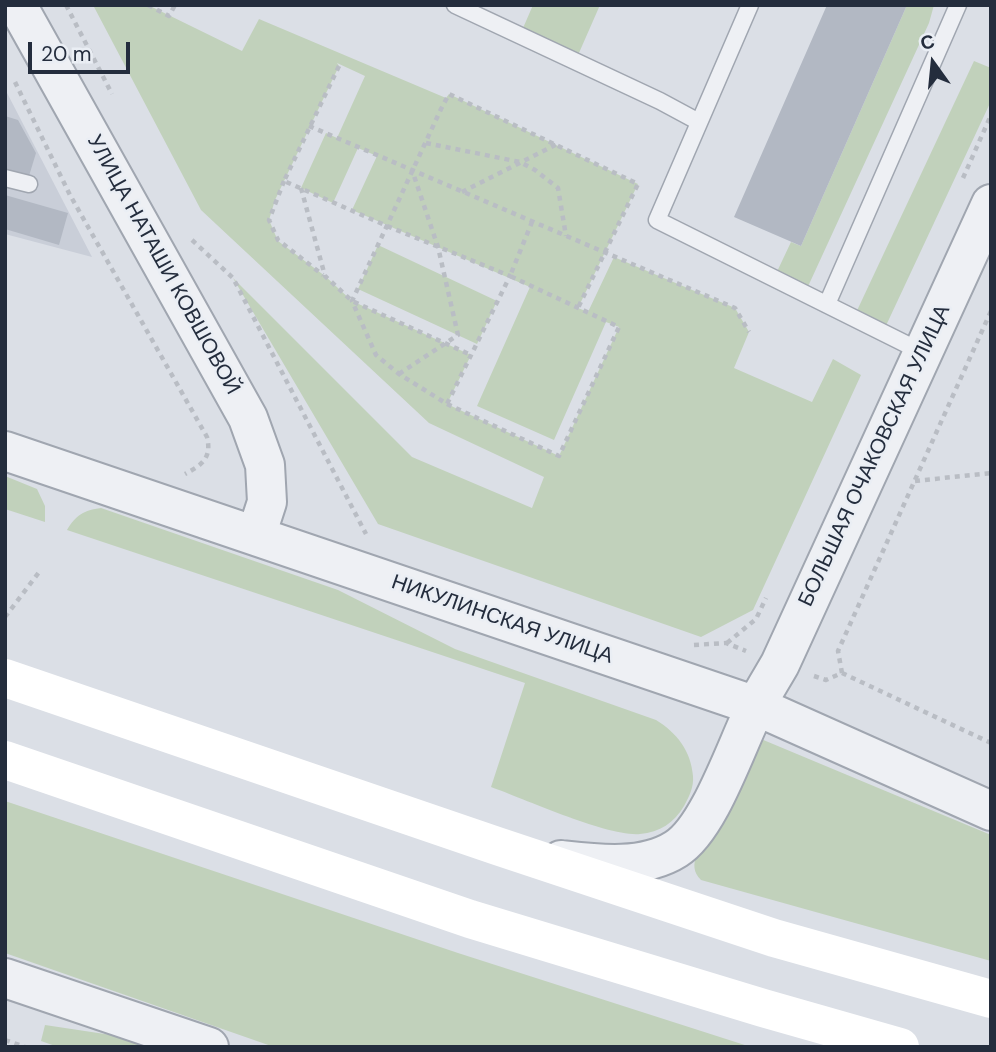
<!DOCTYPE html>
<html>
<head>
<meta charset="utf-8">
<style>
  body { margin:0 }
  #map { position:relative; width:996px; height:1052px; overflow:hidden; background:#dbdfe6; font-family:"DM Sans",sans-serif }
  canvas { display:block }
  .frame { position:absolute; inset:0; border:7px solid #242d3d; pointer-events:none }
  .north { position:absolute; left:898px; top:28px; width:70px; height:70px; -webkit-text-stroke:5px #eaeef4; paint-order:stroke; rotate:345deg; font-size:19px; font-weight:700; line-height:28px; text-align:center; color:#242d3d }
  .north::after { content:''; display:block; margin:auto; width:24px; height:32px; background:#242d3d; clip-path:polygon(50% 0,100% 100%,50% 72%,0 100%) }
  .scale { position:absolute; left:28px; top:42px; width:102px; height:32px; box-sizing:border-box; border:4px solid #242d3d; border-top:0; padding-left:9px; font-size:21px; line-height:24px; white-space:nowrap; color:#242d3d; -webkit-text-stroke:5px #eaeef4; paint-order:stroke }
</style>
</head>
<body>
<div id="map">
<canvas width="996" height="1052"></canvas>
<div class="frame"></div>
<div class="north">С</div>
<div class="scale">20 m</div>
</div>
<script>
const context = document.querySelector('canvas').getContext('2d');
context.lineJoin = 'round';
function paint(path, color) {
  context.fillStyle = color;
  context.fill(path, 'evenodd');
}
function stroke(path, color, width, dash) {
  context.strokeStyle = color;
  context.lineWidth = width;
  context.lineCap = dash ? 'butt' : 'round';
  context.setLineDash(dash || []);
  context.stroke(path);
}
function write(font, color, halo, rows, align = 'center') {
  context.font = font + ' "DM Sans",sans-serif';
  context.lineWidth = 5;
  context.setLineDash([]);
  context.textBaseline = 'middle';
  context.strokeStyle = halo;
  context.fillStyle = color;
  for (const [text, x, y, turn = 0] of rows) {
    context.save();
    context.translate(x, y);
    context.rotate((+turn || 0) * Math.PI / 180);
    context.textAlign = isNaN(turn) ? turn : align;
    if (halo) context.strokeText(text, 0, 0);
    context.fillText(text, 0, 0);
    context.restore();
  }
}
paint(new Path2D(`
  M5,89l87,168 -87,-23z`), '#c9ced8');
paint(new Path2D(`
  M93,5h55l94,46 17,-32 187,79 3,-4 189,90 -60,124 10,4 26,-55 121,51 14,24 -15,36 78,34 21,-43 28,16 -108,235 -52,27 -323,-113 -145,-246 179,179 120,51 12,-31 -115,-54 -228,-213zM337,63l28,13 -28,62 -11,-5 -25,55 32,15 25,-55 19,8 -25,54 178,77 -53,119 77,34 52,-118 13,5 -60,129 -112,-52 24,-49 -119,-54 -27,-25 -47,-35 -9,-21 6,-20 64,-134z
  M533,5h67l-25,57 -55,-27z
  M907,5h27l-5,18 -124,270 -31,-15 17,-36 10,4z
  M974,61l17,7v33l-108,231 -29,-15z
  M378,245l119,56 -20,43 -119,-55z
  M5,476l32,13 8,17v16l-40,-13z
  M101,508l237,82 117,59 201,71c21,13 35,31 37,56 1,11 -4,21 -9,30 -10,17 -24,26 -44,28 -32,3 -115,-35 -149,-47l34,-104 -458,-153c9,-15 17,-20 34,-22z
  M761,739l230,96v126l-290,-81c-8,-8 -8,-16 -4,-26z
  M5,801l453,152 293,94h-477l-269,-94z
  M45,1025l73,11 31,11h-91l-17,-6z`), '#c1d1bb');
paint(new Path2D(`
  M827,5h80l-106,241 -67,-29z
  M5,116l13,4 18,33 -7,23 -24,-7z
  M5,195l63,18 -9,32 -54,-16z`), '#b2b8c3');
const service = new Path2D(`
  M455,5l205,96 39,21
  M750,5l-93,215 265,132
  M5,178l24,6
  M827,304l131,-299`);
const tertiary = new Path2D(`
  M17,5l231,413 17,47 2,37 -11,34
  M5,451l751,255 235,105
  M561,860c36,4 82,10 115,-11 34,-21 61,-106 80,-143 7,-14 16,-28 24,-42l211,-460
  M5,978l204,69`);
stroke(service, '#a0a6b0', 19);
stroke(tertiary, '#a0a6b0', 42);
stroke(new Path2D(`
  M66,5l46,89
  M148,5l21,11 6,-11
  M339,66l-55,115 103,45 123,50 -63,128 -48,-30 -23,-19 -24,-54 89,-192 8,-15 189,90 -60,124
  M15,82l55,113 137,242c5,21 -5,28 -22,37
  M309,126l426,182 14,24
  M426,143l94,19 15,8 23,18 8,48
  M963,178l28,-63
  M284,181l-15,39 9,20 45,35
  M301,188l24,88 27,25 119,54
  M462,192l95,-48
  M192,240l41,38 133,256
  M399,374l59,-39 -20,-88 -25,-74
  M447,404l112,52 60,-129 -109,-51 22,-54
  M915,481l76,-8
  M5,617l35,-46
  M727,643l29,-24 10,-21
  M694,645l32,-2 20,8
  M842,673l-4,-22 153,-340
  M814,676l12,4 16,-7 149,70
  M5,1040l20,7`), '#b9bdc4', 4.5, [5, 5]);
stroke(service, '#eef0f4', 16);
stroke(tertiary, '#eef0f4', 38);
stroke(new Path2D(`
  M5,678l492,168 277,92 217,61
  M5,760l465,159 293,89 137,39`), '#fff', 38);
write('21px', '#242d3d', '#eaeef4', [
  ["УЛИЦА НАТАШИ КОВШОВОЙ",163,265,61],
  ["БОЛЬШАЯ ОЧАКОВСКАЯ УЛИЦА",875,456,-65],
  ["НИКУЛИНСКАЯ УЛИЦА",502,620,19]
]);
</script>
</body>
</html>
